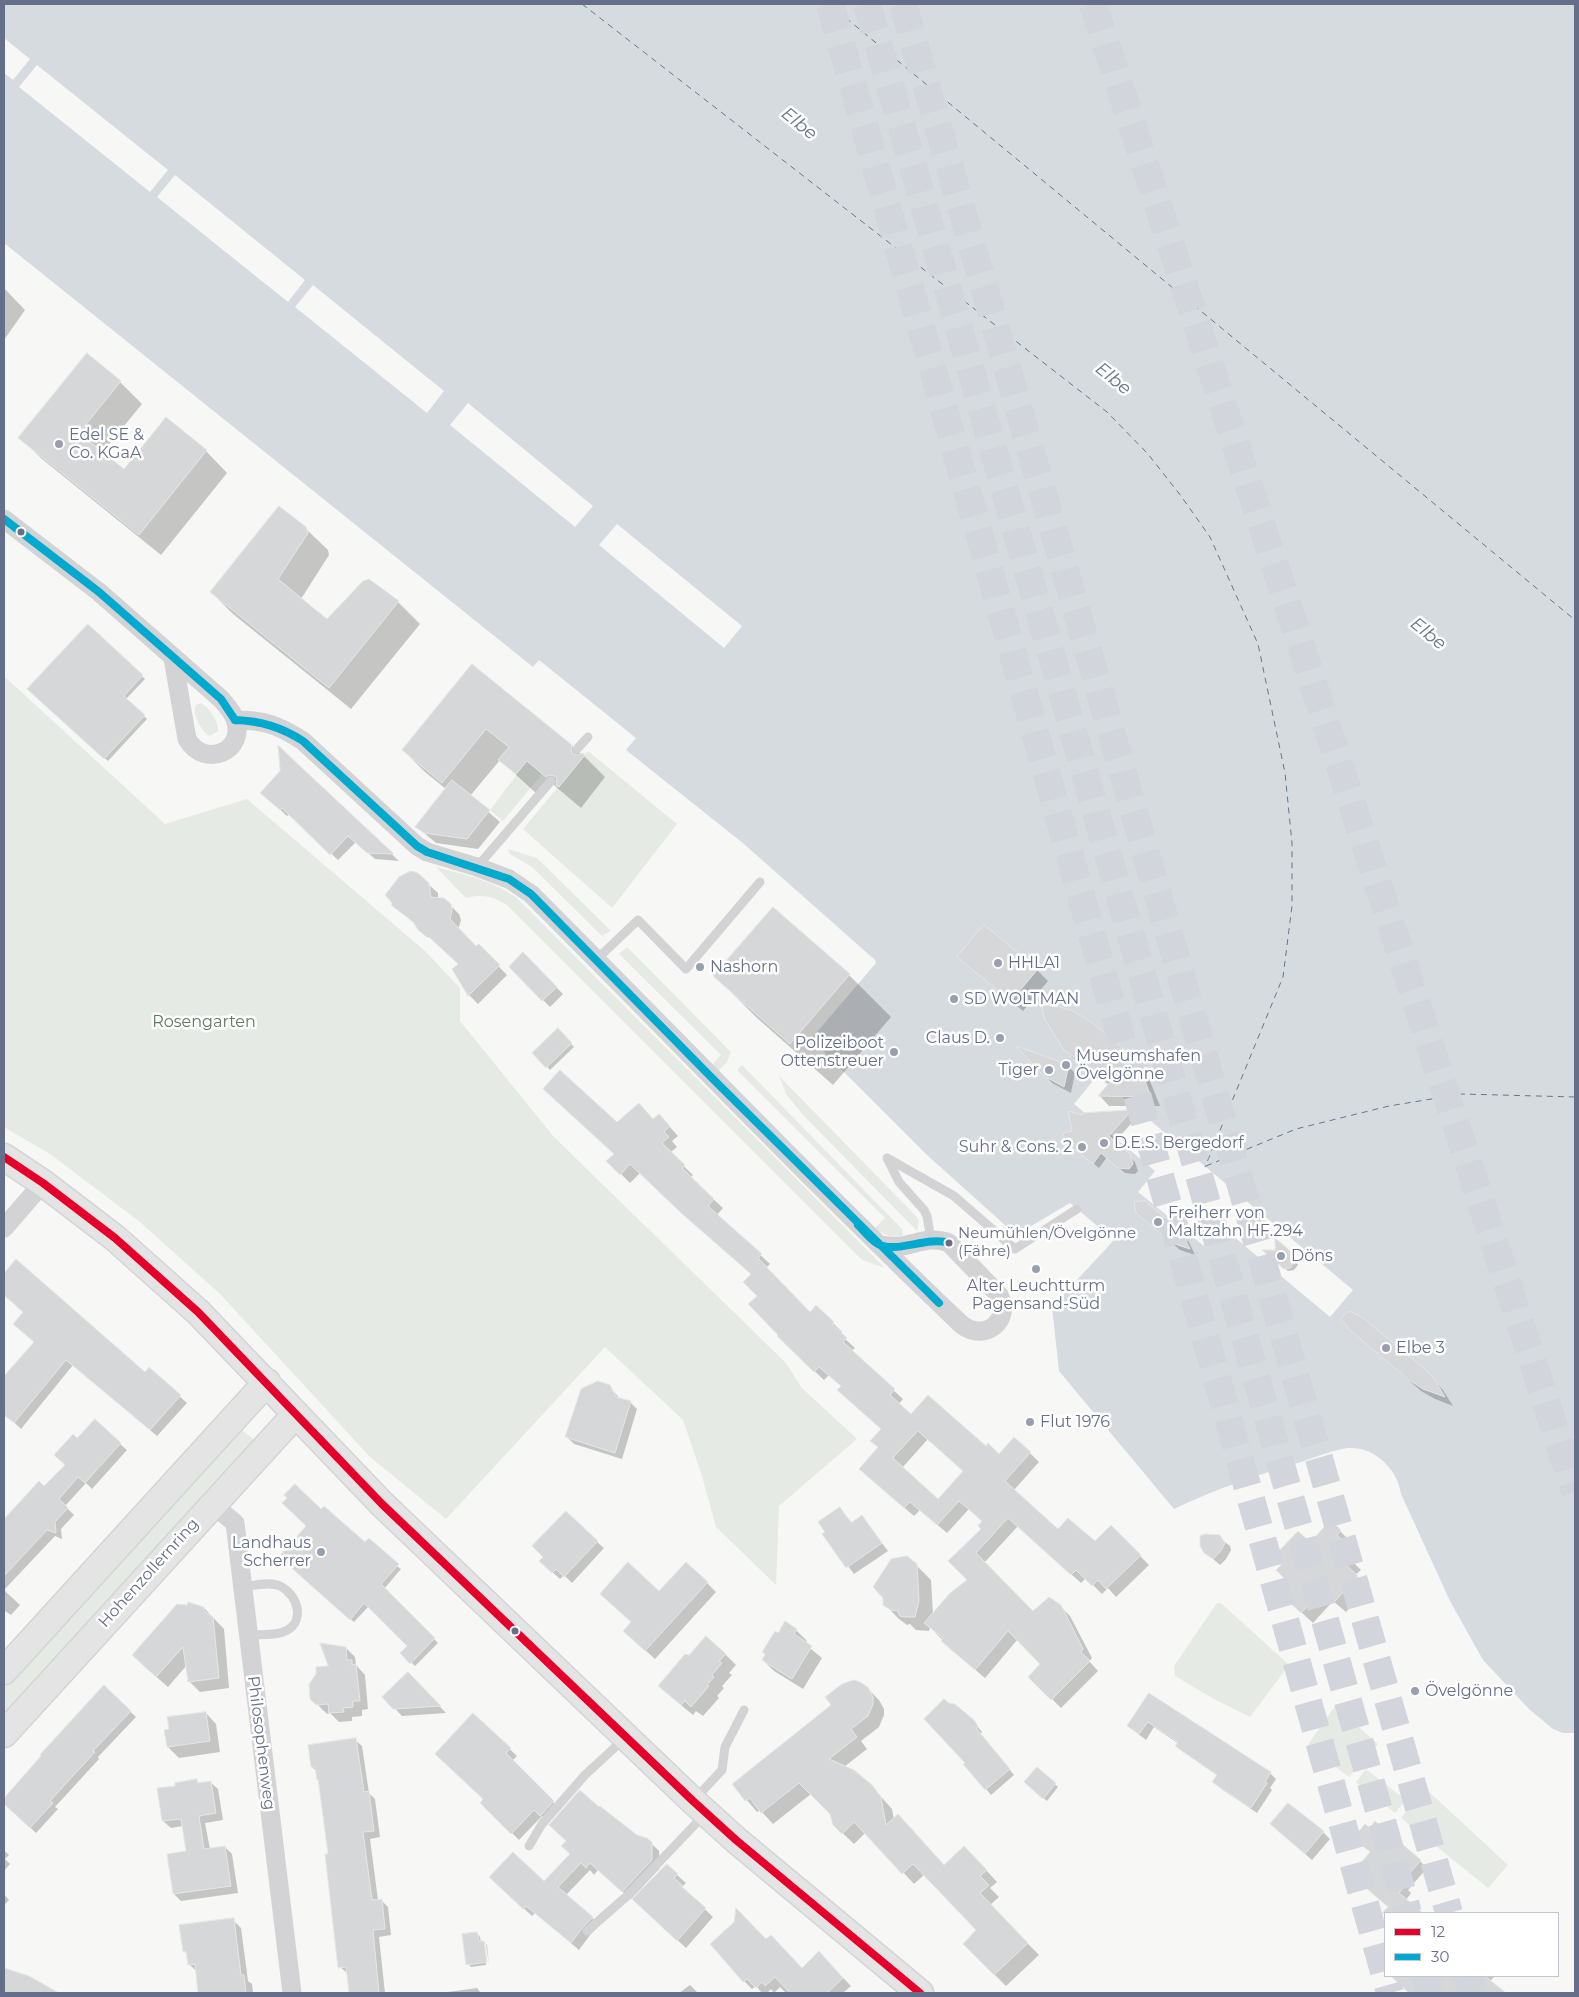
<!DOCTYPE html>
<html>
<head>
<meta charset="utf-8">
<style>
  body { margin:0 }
  #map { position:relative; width:1579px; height:1997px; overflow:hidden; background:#f7f7f6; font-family:Montserrat,sans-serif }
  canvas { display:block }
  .frame { position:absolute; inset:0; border:5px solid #656f89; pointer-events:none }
  .legend { position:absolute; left:1384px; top:1912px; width:175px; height:65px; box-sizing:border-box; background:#fff; border:1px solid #c1c5d0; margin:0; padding:6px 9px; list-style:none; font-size:15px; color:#656f89 }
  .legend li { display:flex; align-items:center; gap:10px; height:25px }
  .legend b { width:25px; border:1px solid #c1c5d0 }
</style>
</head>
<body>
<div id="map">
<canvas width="1579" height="1997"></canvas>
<div class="frame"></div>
<ul class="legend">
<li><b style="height:6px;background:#e4002b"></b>12</li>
<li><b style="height:6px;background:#00a9ce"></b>30</li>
</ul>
</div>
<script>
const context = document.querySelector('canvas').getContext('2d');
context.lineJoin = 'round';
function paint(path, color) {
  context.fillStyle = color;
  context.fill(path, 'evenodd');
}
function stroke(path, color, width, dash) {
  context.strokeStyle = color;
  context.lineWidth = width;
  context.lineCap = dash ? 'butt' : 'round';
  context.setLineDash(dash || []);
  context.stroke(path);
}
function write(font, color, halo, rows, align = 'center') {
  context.font = font + ' Montserrat,sans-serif';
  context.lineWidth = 5;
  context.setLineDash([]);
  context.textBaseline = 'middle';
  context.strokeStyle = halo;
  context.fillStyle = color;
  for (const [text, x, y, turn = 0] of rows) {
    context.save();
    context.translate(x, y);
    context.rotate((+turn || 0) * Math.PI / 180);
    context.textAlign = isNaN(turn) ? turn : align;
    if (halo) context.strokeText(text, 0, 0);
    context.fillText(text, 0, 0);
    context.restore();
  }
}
paint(new Path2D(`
  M4,676l161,148 82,-25 178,152 35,37v33l94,116 232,226 16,25 55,51 -78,67 -3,79 -60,-58 -14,-51 -19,-56 -78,-73 -159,172 -76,-62 -150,-163 -80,-72 -90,-68 -46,-27z
  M201,703c8,4 18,19 17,28l-8,5c-9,-4 -18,-23 -14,-31z
  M588,751l89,73 -65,84 -89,-79z
  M527,761l15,13 -39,47 -13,-11z
  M508,849l29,9 74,73 -9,5 -70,-69 -22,-13z
  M436,867c28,7 56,14 80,30l369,371 -23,-8 -354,-354c-14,-10 -26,-12 -42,-8z
  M627,947l104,105 -4,10 -9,9 -6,-6 9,-10 -102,-101z
  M742,1065l160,164 1,6 -2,1h-12l-15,-7 11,-11 -148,-148z
  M779,1076l137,140 3,5 -2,10 -114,-116 -17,-21z
  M239,1428l18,14 -253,276v-33z
  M1217,1603h4l68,62 -39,52 -36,-18 -39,-23 -1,-10z
  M1335,1706l43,38 -29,33 -42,-31z
  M1366,1769l40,31 -11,13 -39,-31z
  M1425,1788l83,77 -20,23 -87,-70z`), '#e5ebe4');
paint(new Path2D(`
  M4,4h1571v1729h-12l-10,-4 -24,-20 -46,-49 -33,-59 -49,-107c-3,-25 -27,-48 -53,-46 -15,2 -30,8 -44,13 -44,13 -89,28 -130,48l-115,-138 -7,-64 62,-67 -44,-37 -54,32 -89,-80 -116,-116 65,-76 -1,-3 -131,-116 -118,-94 10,-12 -97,-78 -6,7 -529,-424z`), '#d6dbe0');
paint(new Path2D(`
  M4,38l26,21 -17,21 -9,-7z
  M37,65l131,105 -18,22 -131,-105z
  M175,175l130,105 -17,22 -131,-105z
  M313,285l131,106 -17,22 -132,-106z
  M468,403l125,103 -18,21 -125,-102z
  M617,524l125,102 -18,22 -125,-103z
  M1097,1076l256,214 -23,27 -109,-91 -17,20 -66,-54 17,-21 -81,-67z`), '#f7f7f6');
paint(new Path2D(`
  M4,288l21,22 -21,30z
  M87,355l33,27 22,22 -40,49 22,18 82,-20 21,22 -66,82 -119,-96 -22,-21z
  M305,528l23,22 1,5 -28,44 26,21 45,-38 26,20 22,22 -69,85 -118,-95 -22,-22z
  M88,625l57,54 -19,20 21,20 -39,42 -79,-72z
  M472,666l112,90 21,21 -24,31 -32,-27 -11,14 -38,-35 -30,36 30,26 -22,27 -42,-6 -19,-16 29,-38 -21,-17 -22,-22z
  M279,748l120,113 -24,-2 -19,-17 -18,18 -48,-46 -3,2 -18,-17 12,-28z
  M428,884l10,9v6l12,6 9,9 2,6 -3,10 18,18 3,-2 28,29 -29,29 -9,-9 -15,-25 5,-6 -66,-60z
  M774,909l75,66 42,42 -58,68 -76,-67 -42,-42z
  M523,954l40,40 -13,13 -40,-40z
  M959,957l78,13 11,11 -25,30z
  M558,1030l16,17 -24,23 -16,-17z
  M1065,1049l65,9 20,23 10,25h-51l-9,-10 10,-12 -35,-25z
  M1068,1066l7,7 -4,20 -19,-10 -7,-8z
  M1131,1111l6,6 -23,26 21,19 3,9 -3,3 -10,-1 -18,-16 -8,11 -24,-19 -2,-18 11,-17z
  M654,1120l14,5 10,11 -6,5 5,6 -7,6 23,22 -3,3 33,30 -6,7 53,49 -4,4 45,46 6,-7 25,25 -2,2 15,14 -4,3 52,48 -5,6 13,11 88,39 31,-2 9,9 -25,28 44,40 37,13 16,-16 38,38 -33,32 -8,-9 -6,6 -16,-16 -5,5 -63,-57 -34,37 49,50 27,-7 10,10 22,42 -3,3 9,10 -37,37 -31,-31 12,-13 -24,-25 -33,39 -33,-28 -22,-23 -1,4 -13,-1 -6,-6 -3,1 -8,-6 -14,-14 31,-40 15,15 2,35 36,-34 -19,-20 33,-32v-7l-14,-13 -22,24 -27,-23 -6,6 -44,-38 9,-30 3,-19 -40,-42 -13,-12 -5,5 -37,-35 -28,-49 -7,-22 -112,-101 -10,10 -22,-22 7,-6 2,-31zM928,1439l37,33 -27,29 -36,-33z
  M1137,1212l44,20 7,8 7,15 -15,-5z
  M1265,1252l28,3 4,4 1,6 -4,5 -6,1z
  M16,1261l129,113 4,-5 38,34 -30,33 -84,-71 -52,64 -17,-16v-4l4,-5 -4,-4v-23l31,-35 -11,-29 -20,-18v-20z
  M1352,1330l80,48 11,12 10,16 -18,-7 -14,-8z
  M609,1386l11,13 10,3 7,7 -15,50 -48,-15 -7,-7z
  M77,1439l43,5 7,6 -35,39 -6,-6 -21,23 9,9 -13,14 1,10 -7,-3 -51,54 16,15 -9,10 -6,-4 -1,2v-92l35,-38 5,5 22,-23z
  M840,1508l13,16 9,-7 26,34 -34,23 -30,-40z
  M321,1511l80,58 -17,20 54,54 -23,23 -14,-13 8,-7 -40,-40 -15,16 -70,-61z
  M1340,1531l11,11 -4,5 9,9 -5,4 10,10 -6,5 13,13 -22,24 -13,-11 -20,22 -13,-12 -13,-31 23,-36z
  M1216,1535l14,11 1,4 -5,9 -6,6 -15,-13z
  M597,1542l7,6 -32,35 -8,-8 -4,4 -12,-11z
  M707,1583l9,9 -61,67 -21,-19 -2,-18 27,-30z
  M204,1608l20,21 5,59 -29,4 -11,-11 -2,-16 -19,22 -24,-21z
  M786,1623l10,7 11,11 -2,3 17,14 -19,31 -29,-18 -11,-11z
  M346,1648l9,9 1,8 9,10 3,34 -6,1v6l-10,1v4l-13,1 -9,-9 -3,1 -15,-15 17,-32z
  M725,1654l11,11 -7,8 3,2 -10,11 2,2 -7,8 2,2 -16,18 -7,-5 -3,4 -23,-19z
  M408,1674l38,39 -44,3 -18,-19z
  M104,1687l32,30 -38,40 1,2 -44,48 3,2 -22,24 -32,-30v-4z
  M867,1688l12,12 5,9v6l-5,12 -18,14 6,8 -23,18 32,24 16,18 2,11 16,7 35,39 31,-7 21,23 -7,6 9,9 -9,8 49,50 -33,31 -42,-42 14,-14 -53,-56 -11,10 -48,-52 -12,12 -20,-19 -2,-11 -21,-20 -38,30 -13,-14 -3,2 -24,-28z
  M1149,1695l121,78 6,6 -6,9 2,2 -15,23 -37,-25 -6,-6 4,-6 -35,-24 -6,-6 2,-2 -25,-17 -8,13 -18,-14z
  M206,1713l10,11 4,28 -41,6 -11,-11z
  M474,1715l43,41 -5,5 48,48 -12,13 -6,-6 -23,24 -37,-37 3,-3z
  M973,1721l9,11 -2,2 34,41 -23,20 -26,-31z
  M355,1740l7,6 7,47 6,6 5,38 -10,2 8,61h3l7,7 3,28 -12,2 6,56h-35l-2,-19 -8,-7 -10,-112 -10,-74 -3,-9 -5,-5z
  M1037,1768l21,19 -11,14 -19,-16z
  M197,1781l3,3 10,-2 8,7 5,31 -18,3 5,26 15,-2 7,7 6,39 -57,8 -7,-7 -6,-39 20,-3 -5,-26 -12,2 -8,-7 -4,-32 17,-2z
  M599,1809l37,28 11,2 12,12 1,17 -29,31 -33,-29 -4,5 -4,-5 -24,25 34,30 -10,10 -11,15 -44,-37 -3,3 -33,-31 45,-2 28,-29z
  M1323,1832l7,7 -18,21 -31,-27z
  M4,1850l5,5 -4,4 5,5 -6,7z
  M1420,1861l7,7 -19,22 3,3 -5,7 16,13h-37l4,-6 -29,-25z
  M677,1875l9,8 -4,4 31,30 -27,31 -43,-40z
  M4,1894l5,6 -5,5z
  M233,1920l8,8 7,53 4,3 1,9h-53l-3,-21 -8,-8 -1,-9 -4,-4z
  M735,1922l31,18 36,29 25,-8 24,25 -8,7h-57l-6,-6 -6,6 -3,-4 -4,4h-5l-6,-7 -4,3 -8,-8z
  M477,1933l3,4 1,5 5,2h-3l3,21 -15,2 -3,-3z
  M486,1944l1,1 2,20z
  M1385,1958v12l-5,-5z
  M4,1971h4l36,15 8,7h-48z
  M1391,1976h102l1,1 -4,4 14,12h-93z
  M690,1985l8,8h-19z
  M477,1988l4,5h-41z`), '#0003');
stroke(new Path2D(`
  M582,4l525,408 41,42 33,42 29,41 48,107 27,129 7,70v63l-9,71 -78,190
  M829,4l746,616
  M1206,1166l90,-37 93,-23 73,-12 113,3`), '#65778b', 1, [6, 5]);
const building = new Path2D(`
  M87,353l34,28 -42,52 45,36 42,-52 41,33 -68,85 -121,-97z
  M279,506l27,21 2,6 -30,46 49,40 36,-38 6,-2 30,22 -70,87 -119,-96z
  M88,624l55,51 -19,21 21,19 -41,44 -77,-70z
  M472,664l100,81 -1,5 2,4 5,1 4,-2 3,2 -26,32 -3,-2 1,-6 -2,-3 -6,-1 -3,2 -19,-16 -11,13 -18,-14 11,-13 -23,-18 -44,54 -40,-33z
  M278,745l22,21 94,88 -27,-1 -19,-17 -18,19 -48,-47 -2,2 -20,-17 20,-22z
  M452,780l38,30 -23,29 -43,-6 -9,-6z
  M411,871l7,2 11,10 2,14 13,1 7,6 1,6 -2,9 26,27 3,-2 21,21 -32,31 -16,-27 6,-5 -29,-27 -1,1 -10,-8 -5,-8 -22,-17 1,-2 -7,-8 14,-18z
  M773,907l77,67 -60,70 -77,-68z
  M984,925l54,44 -27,32 -54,-44z
  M523,952l34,35 -15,14 -33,-34z
  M1042,1005l14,1 17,5 18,11 27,22 13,13 10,13 10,27 -53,-1 12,-14 -46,-32 -19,-30z
  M558,1028l14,15 -26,25 -14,-15z
  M1016,1046l53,19 -5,22 -20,-11z
  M560,1070l57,52 22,-19 14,16 6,-5 11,12 -6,6 5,5 -7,6 23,22 -3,3 32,31 -6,7 54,48 -4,4 52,54 6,-7 18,17 -2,2 15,14 -4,4 52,47 -5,6 21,19 17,-19 58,51 2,-3 11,11 15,-17 17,15 -26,29 53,48 10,-11 27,23 16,-16 30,30 -35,34 -8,-9 -6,6 -16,-16 -5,5 -63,-57 -32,35 57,58 16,-14 12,8 22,44 -2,3 9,9 -39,39 -23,-23 12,-13 -32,-33 -33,39 -34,-29 2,-3 -19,-15 26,-30 17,-13 -19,-19 33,-32 -3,-3 4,-5 -23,-20 -22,24 -27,-23 -6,6 -45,-39 19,-22 -8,-6 11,-12 -44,-39 4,-4 -22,-19 -5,5 -37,-36 1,-1 -30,-31 9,-8 -14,-14 8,-8 -71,-62 -50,-48 -10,11 -14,-14 8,-7 -71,-65zM918,1431l45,40 -25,28 -45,-41z
  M1132,1110l-23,26 21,18 3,10 -4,5 -11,-1 -17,-15 -8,11 -26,-21 -5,-10 10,-2 -4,-20 14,4 2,-2z
  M1145,1201l36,30 9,18 -18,-6 -36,-30 -2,-11z
  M1275,1238l19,16 1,8 -5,6 -6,1 -22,-19h13z
  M16,1259l129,113 4,-5 32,28 -31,35 -84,-70 -52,63 -10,-8v-39l30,-34 -21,-18 10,-12 -19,-17v-21z
  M1347,1312h5l11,6 58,48 12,11 12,20 -22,-8 -14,-9 -58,-49 -10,-11z
  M598,1381l12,4 6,12 15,4 -16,52 -50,-16 16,-48z
  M95,1419l26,24 -36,40 -7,-6 -19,22 9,9 -13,14 1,11 -9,-3 -43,46v-57l35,-38 5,5 21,-21 -11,-10 19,-21 4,4z
  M295,1484l26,25 3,-3 41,36 4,-4 30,26 -18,20 54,54 -25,26 -10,-11 7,-7 -43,-43 -14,17 -71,-63 27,-31 -24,-23 5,-5 -3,-3z
  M840,1507l11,16 11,-8 20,28 -36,25 -24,-34 3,-2 -7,-10z
  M566,1511l32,30 -34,36 -8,-8 -4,4 -13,-12 4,-4 -11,-11z
  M1331,1520l10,10 -4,5 9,9 -5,5 10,10 -6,5 13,12 -24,26 -12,-10 -21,21 -13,-12 1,-3 -10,-10 7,-8 -10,-10 7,-7 -8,-8 23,-24 12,11z
  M1205,1534l15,1 5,8 -5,9 -7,7 -9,-6 -4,-7v-10z
  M907,1556l10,8 2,37 -4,16h-11l-4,-1 -3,-6 -5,1 -9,-6v-7l-10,-11 18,-28z
  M628,1562l31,29 27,-29 22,20 -63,69 -22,-20 8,-9 -31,-28z
  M188,1602l16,5v4l9,6 6,61 -31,4 -5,-35 -27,30 -24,-22 45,-51 10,1z
  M785,1621l12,8 -3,5 18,12 -20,33 -30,-19 3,-6 -3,-2 13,-21 3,2z
  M706,1636l20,18 -7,7 3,2 -10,12 2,2 -7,8 2,1 -18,21 -6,-6 -4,4 -23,-19 27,-32 4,1z
  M320,1643l26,4 1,13h5v5l4,-1 4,37h-7v6l-10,1 1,4 -15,1 -1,-9 -12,1 -6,-6 -1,-15 7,-10v-7l12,-1z
  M408,1672l33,34 -48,3 -11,-12z
  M854,1680l6,2 8,5 5,10v7l-5,12 -17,13 6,8 -28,22 25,11 18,15 9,12 5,28 12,-11 46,51 20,-19 23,24 -7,6 9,9 -9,8 48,50 -34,32 -31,-31 13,-14 -63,-66 -11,10 -48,-52 -12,12 -9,-9 -3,-11 -31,-31 -38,30 -11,-15 -5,3 -13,-17 99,-79 -6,-8 17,-13z
  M104,1685l27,26 -38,40 2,1 -45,49 3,2 -23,25 -26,-24v-6l37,-42 -1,-1z
  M1149,1693l122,79 -6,10 2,1 -16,25 -39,-26 5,-7 -42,-29 3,-4 -30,-20 -9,12 -12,-8z
  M944,1699l5,4 6,1 19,16 4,6 -2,2 34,41 -25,21 -22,-26 2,-1 -41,-44z
  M206,1712l4,29 -43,6 -3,-17 5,-1 -2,-12z
  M473,1713l38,35 -5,5 48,48 -14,15 -6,-6 -23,24 -31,-31 3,-4 -48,-45z
  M356,1738l8,54 5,-1 5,40 -11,1 9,68 10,-1 3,30 -12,1 6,63h-30l-3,-26 -8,1 -13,-114h3l-10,-75 -1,1 -2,-13h-4l-3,-22z
  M1037,1767l19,16 -13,16 -19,-17z
  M197,1779l1,4 13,-2 5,32 -17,3 5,33 21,-3 6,40 -58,8 -6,-40 19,-3 -5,-32 -19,2 -5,-33 18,-2v-3z
  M580,1790l19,17 1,-1 37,29 10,3 5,4v18l-30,32 -32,-29 -4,5 -5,-5 -23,24 35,30 -10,10 -12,16 -45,-37 -3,3 -34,-32 24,-25 31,29 26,-27 -9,-8 5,-5 -17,-16z
  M1288,1803l36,28 -19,23 -35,-30z
  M1375,1821l46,39 -19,22 3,3 -6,8 24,20h-41l6,-6 -37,-32 19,-23 -17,-14 12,-14 5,4z
  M667,1864l11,10 -4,4 9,8 -1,1 24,21 -29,33 -45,-42z
  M736,1908l30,31 5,-4 31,33 17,-17 24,27 -16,15h-37l-15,-16 -10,9 -3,-4 -6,6 -9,-9 -4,3 -33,-38 24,-22z
  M234,1918l7,57h3l2,18h-48l-3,-29 -7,1 -2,-14 -3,1 -4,-27z
  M477,1932l2,9h5l3,21 -21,3 -4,-31z
  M4,1968l25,8 30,17h-55z
  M1391,1976h94l21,17h-97z`);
paint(building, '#d6d7d8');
stroke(building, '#e6e6e6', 1);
stroke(new Path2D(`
  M830,4l560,1989
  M867,4l541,1909
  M903,4l546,1909
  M1093,4l482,1488
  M1425,1976l5,17
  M1467,1976l5,17`), '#d2d5db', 28, [28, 14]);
const secondary = new Path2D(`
  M4,1157l39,26 72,55 83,74 184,192 311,297 43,39 184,153
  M4,1671l263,-289
  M4,1734l292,-320`);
stroke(secondary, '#d3d4d5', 29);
stroke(new Path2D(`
  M577,749l11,-12
  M477,867l74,-86
  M596,960l42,-40 48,49 74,-87
  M887,1158l67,38 61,53 62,-40
  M887,1158l12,24 25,28 3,6 4,24
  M242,1587c11,-1 27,-6 38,-1 19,9 26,38 3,46 -10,4 -25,2 -35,3
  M695,1799l27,-29 3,-23 19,-37
  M529,1846l13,-22 43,-49 39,-36
  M587,1931l40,-35 77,-81`), '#d3d3d5', 9);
stroke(new Path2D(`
  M4,519l95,73 122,107c5,6 11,12 14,20 12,31 -30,51 -48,20l-14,-81
  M235,720c30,0 43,5 68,21l114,105 10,6 50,15 32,12 22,15c144,144 284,291 431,431 23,17 50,-4 37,-30l-50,-52c-17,-7 -30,0 -47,3 -8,1 -15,0 -23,-1
  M4,1228l39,-45
  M212,1504l23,19 57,470`), '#d3d3d5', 19);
stroke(secondary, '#e4e4e5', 26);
stroke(new Path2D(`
  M4,1157l39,26 72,55 83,74 184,192 311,297 43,39 184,153`), '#e4002b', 8);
stroke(new Path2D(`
  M4,519l95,73 122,107 14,21
  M235,720c26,1 46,7 68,21l114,105 10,6 82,27 22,15 184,187 224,222
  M858,1225c6,6 13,15 20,19 17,10 49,-8 71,-1`), '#00a9ce', 8);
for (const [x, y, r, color] of [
  [59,444,5,"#989faf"],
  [21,532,4.5,"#656f89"],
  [998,963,5,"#989faf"],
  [700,967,5,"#989faf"],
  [954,999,5,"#989faf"],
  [1000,1038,5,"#989faf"],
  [894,1052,5,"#989faf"],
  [1066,1065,5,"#989faf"],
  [1049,1070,5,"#989faf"],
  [1104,1143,5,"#989faf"],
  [1082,1147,5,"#989faf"],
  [1158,1222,5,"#989faf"],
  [949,1243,4.5,"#656f89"],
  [1281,1256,5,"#989faf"],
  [1036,1269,5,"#989faf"],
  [1386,1348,5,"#989faf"],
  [1030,1422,5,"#989faf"],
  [321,1552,5,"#989faf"],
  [515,1631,4.5,"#656f89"],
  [1415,1691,5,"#989faf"]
]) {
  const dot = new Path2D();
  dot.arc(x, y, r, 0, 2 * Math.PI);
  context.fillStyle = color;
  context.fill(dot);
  stroke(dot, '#fff', 2);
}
write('15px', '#656f89', '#fff', [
  ["Neumühlen/Övelgönne",958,1234],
  ["(Fähre)",958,1252]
], 'left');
write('16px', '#656f89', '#fff', [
  ["Edel SE &",69,435],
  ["Co. KGaA",69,453],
  ["HHLA1",1008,963],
  ["Nashorn",710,967],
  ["SD WOLTMAN",964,999],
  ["Claus D.",990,1038,"right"],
  ["Polizeiboot",884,1043,"right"],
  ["Ottenstreuer",884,1061,"right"],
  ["Museumshafen",1076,1056],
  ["Övelgönne",1076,1074],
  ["Tiger",1039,1070,"right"],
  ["D.E.S. Bergedorf",1114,1143],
  ["Suhr & Cons. 2",1072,1147,"right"],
  ["Freiherr von",1168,1213],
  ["Maltzahn HF.294",1168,1231],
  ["Döns",1291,1256],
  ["Alter Leuchtturm",1036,1286,"center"],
  ["Pagensand-Süd",1036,1304,"center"],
  ["Elbe 3",1396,1348],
  ["Flut 1976",1040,1422],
  ["Landhaus",311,1543,"right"],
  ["Scherrer",311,1561,"right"],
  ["Övelgönne",1425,1691]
], 'left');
write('16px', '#607a62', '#fff', [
  ["Rosengarten",204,1022]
]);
write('16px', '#656f89', '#fff', [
  ["Hohenzollernring",149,1573,-48],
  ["Philosophenweg",261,1743,83]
]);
write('italic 18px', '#65778b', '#fff', [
  ["Elbe",799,124,39],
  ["Elbe",1113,379,39],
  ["Elbe",1428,634,39]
]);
</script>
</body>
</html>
